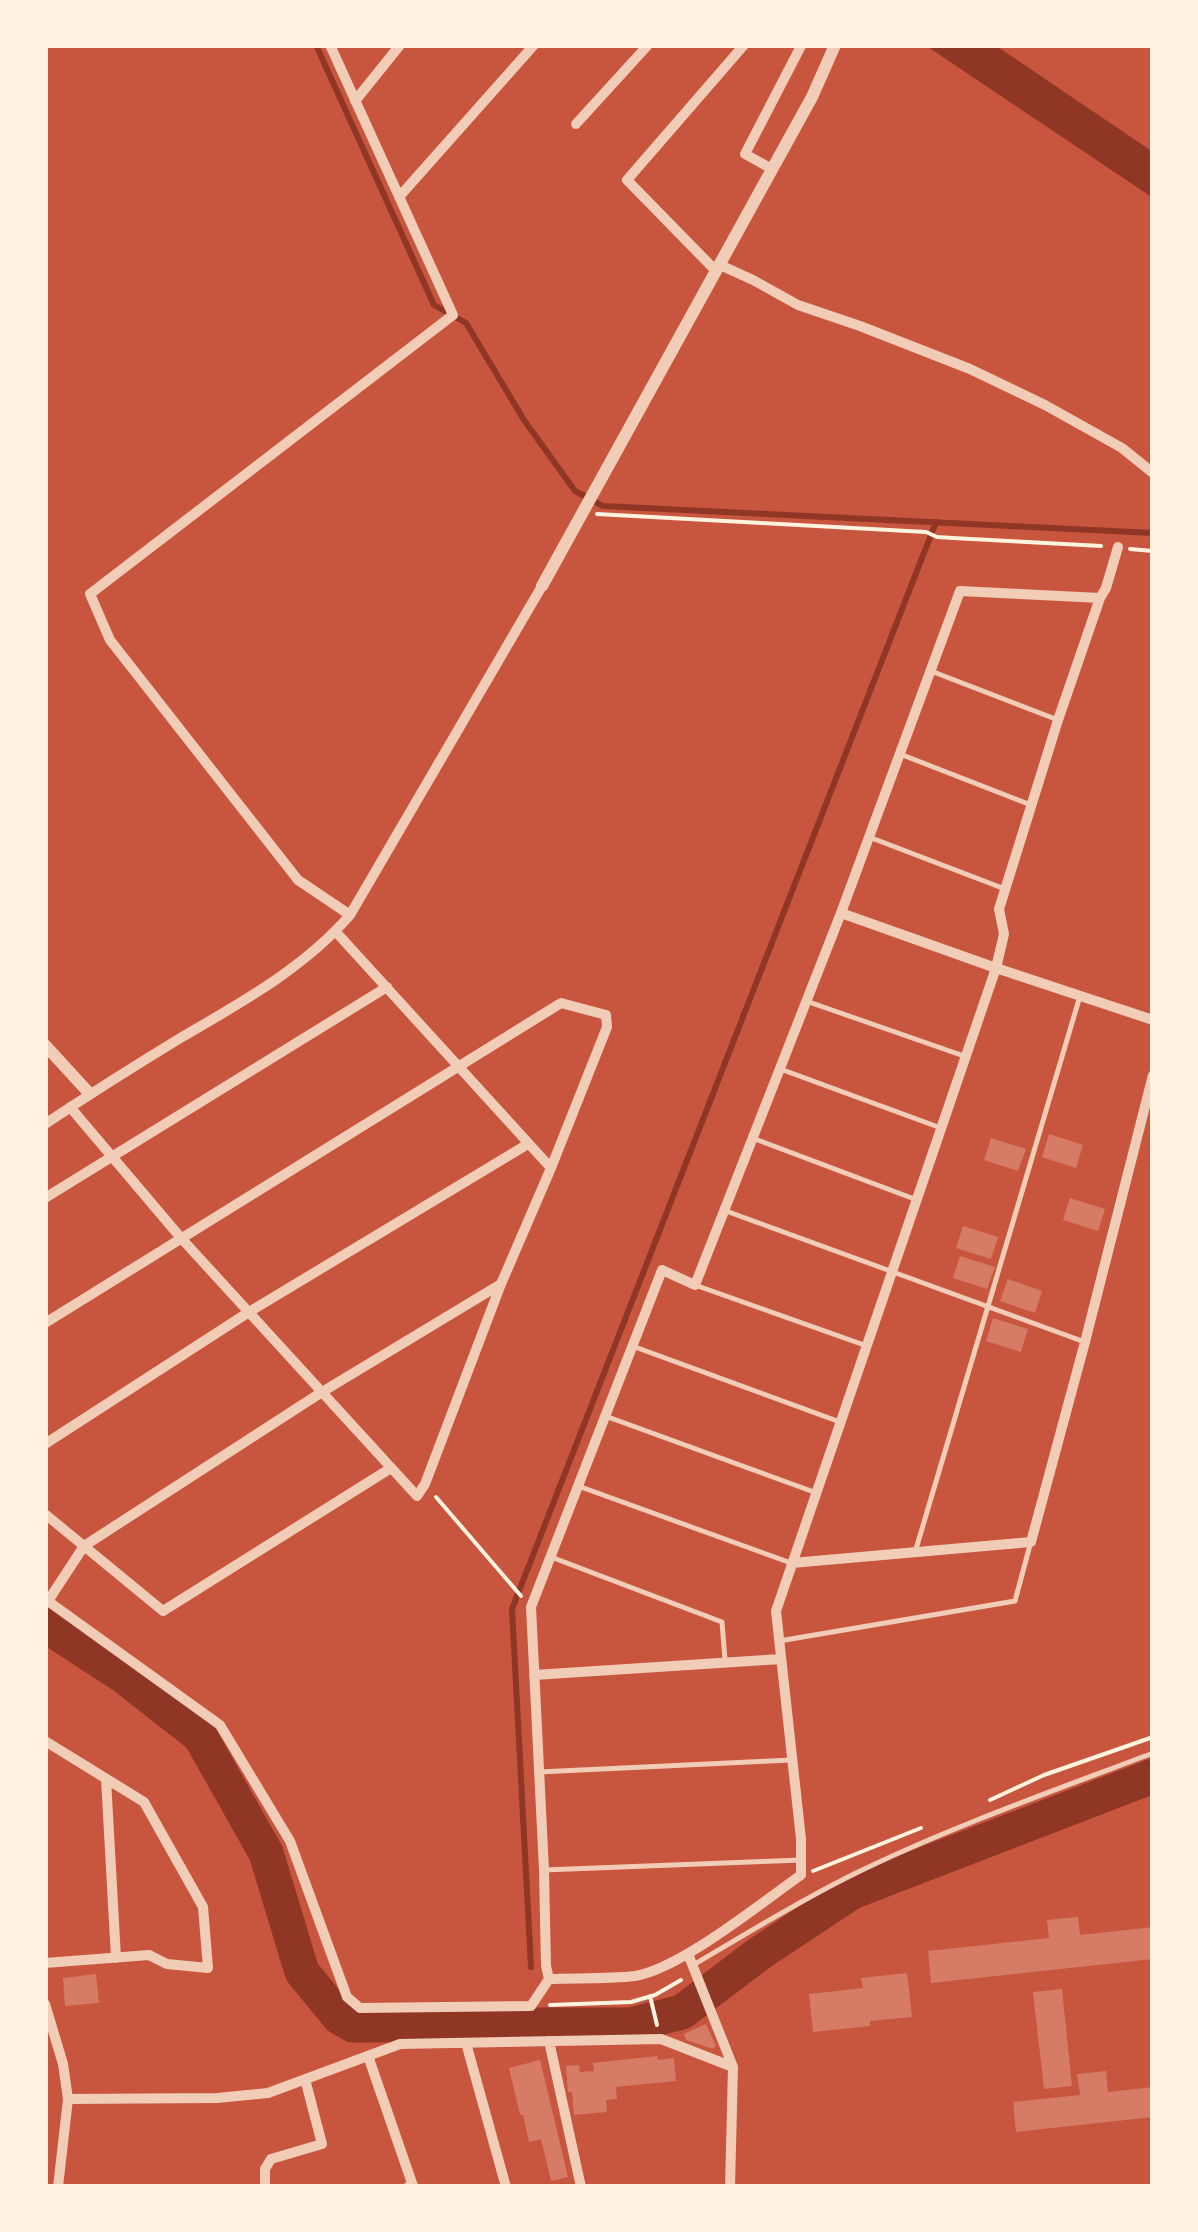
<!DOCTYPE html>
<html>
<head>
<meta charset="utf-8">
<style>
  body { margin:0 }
  #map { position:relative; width:1198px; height:2232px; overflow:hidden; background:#c8553d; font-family:"Noto Sans",sans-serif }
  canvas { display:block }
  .frame { position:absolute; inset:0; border:48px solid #fff3e0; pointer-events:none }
</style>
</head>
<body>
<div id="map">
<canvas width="1198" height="2232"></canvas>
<div class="frame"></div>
</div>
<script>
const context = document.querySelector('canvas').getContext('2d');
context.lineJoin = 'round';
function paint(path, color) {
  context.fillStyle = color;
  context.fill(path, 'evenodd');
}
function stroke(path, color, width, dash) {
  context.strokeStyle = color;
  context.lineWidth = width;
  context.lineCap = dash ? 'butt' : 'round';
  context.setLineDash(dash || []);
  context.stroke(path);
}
paint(new Path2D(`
  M925,45h70l158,107v46z`), '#8f3625');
stroke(new Path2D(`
  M316,45l118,260 32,18 58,97 51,71 28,15 550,27
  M531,1967l-19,-358 424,-1087`), '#8f3625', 6);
stroke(new Path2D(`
  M45,1625l77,50 78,61 66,117 36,119 37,45 14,8h277l52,-13 78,-59 92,-61 301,-116`), '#8f3625', 35);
paint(new Path2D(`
  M1049,1134l34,11 -7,23 -34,-11z
  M991,1138l35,11 -8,22 -34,-11z
  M1070,1198l35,11 -7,22 -35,-11z
  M963,1226l35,11 -7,22 -35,-11z
  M960,1256l35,11 -8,22 -34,-11z
  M1008,1279l34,12 -7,22 -35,-12z
  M993,1318l35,11 -7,23 -35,-11z
  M1078,1917l2,18 73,-8v32l-222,24 -3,-32 121,-13 -2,-18z
  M907,1973l5,44 -42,4v5l-57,6 -4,-38 54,-6 -2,-10z
  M96,1974l3,29 -34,3 -2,-28z
  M1062,1989l10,97 -28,3 -11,-97z
  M706,2024l10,22 -3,3 -27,-9 -2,-6z
  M657,2056l1,4 16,-2 2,23 -60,6 1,12 -11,1 1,12 -33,3 -2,-23h-4l-2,-26 13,-1 1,7 14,-1 -1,-8z
  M540,2060l28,117 -17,4 -10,-42 -12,3 -6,-27h-3l-11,-47z
  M1106,2071l2,21 45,-5v30l-137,15 -3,-30 67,-7 -3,-21z`), '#d67c66');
stroke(new Path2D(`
  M597,514l329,18 11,5 16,1 148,8
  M1130,549l23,2
  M436,1497l85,99
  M990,1800l54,-25 109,-38
  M813,1871l108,-43
  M650,1996l7,29
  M550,2005l81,-3 24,-7 26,-15`), '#fff3e0', 4);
stroke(new Path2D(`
  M931,671l127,49
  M900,754l131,51
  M869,837l136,52
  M806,1001l158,55
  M783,1070l158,58
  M755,1139l162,61
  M726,1211l356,130
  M695,1285l172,61
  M635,1347l205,75
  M608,1417l206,75
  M581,1487l210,76
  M916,1549l164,-553
  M551,1557l171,65 3,38
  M779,1641l236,-40 15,-56
  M539,1772l252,-12
  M544,1870l257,-10
  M693,1965c53,-31 106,-64 161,-91 96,-47 199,-83 299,-121`), '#f1ccb7', 5);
stroke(new Path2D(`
  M330,45l123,270 -363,279 20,46 188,240 52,35
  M355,101l45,-56
  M576,124l72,-79
  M772,169l-27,-15 56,-108 -2,-1
  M399,197l135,-152
  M720,265l33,15 45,25 62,21 110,43 75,36 77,43 31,25
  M716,271l-89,-91 117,-135
  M1100,598l-42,122 -59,189 5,25 -8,34 -220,643 25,228v36c-40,28 -121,94 -166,101 -28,3 -58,2 -86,3l-3,-13 -2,-96 -13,-263 131,-337 33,15 146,-372 119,-322 140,7 6,-10 12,-41
  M841,913l155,55 157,52
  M70,1107l111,131 236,258 8,-12 76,-200 50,-116 -215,-236
  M45,1124c45,-30 91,-59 137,-87 60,-35 122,-69 168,-122l192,-329
  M45,1198l342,-211
  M45,1323l516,-320 45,12 1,12 -56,141
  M45,1444l204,-132 279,-168
  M45,1514l118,97 228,-143
  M792,1563l239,-21 54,-200 68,-267
  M45,1599l175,126 70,116 57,156 13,11 171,-2 18,-27
  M48,1601l36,-55 238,-154 179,-108
  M534,1675l247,-16
  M45,1741l99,61 59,105 5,61 -41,-4 -18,-9 -104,8
  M106,1779l10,179
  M688,1954l45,113 -3,120
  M45,2004l18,60 5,35 -10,88
  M549,2041l32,146
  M466,2043l40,144
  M368,2056l45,130 -5,1
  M68,2099l149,-1 51,-5 132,-49 261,-5 72,28
  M265,2187v-18l6,-10 51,-15 -17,-65`), '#f1ccb7', 10);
stroke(new Path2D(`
  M542,586l270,-489 23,-52
  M45,1045l44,48`), '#f1ccb7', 12);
</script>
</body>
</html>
